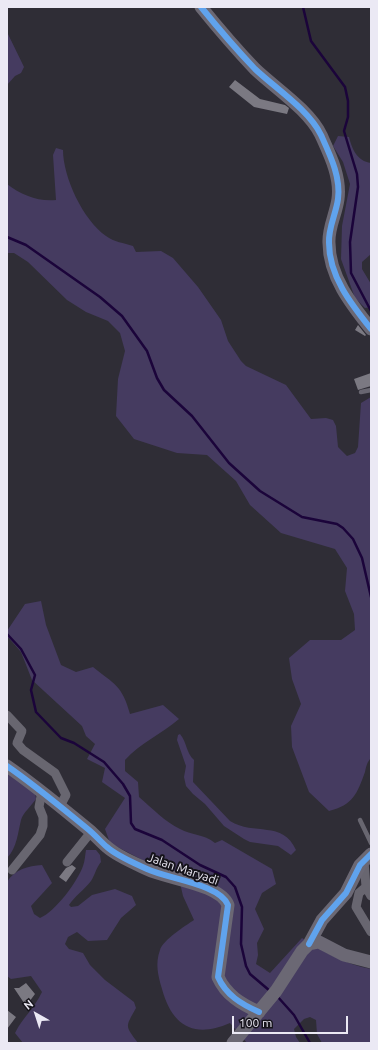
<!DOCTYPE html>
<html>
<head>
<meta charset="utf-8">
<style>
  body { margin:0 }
  #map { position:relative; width:378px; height:1050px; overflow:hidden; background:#2f2d36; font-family:Ubuntu,sans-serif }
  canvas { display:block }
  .frame { position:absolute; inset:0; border:8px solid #ebe9f4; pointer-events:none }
  .north { position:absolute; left:16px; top:994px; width:40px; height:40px; -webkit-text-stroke:3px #15131a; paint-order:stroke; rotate:321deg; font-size:11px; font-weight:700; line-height:16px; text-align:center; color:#ebe9f4 }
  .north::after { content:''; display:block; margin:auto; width:14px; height:18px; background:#ebe9f4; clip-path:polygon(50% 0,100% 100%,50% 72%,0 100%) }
  .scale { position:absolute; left:232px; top:1016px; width:116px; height:18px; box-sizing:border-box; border:2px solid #ebe9f4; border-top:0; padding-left:5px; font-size:12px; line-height:14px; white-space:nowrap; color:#ebe9f4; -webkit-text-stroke:3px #15131a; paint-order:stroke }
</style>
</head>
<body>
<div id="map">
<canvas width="378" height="1050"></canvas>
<div class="frame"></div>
<div class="north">N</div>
<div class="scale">100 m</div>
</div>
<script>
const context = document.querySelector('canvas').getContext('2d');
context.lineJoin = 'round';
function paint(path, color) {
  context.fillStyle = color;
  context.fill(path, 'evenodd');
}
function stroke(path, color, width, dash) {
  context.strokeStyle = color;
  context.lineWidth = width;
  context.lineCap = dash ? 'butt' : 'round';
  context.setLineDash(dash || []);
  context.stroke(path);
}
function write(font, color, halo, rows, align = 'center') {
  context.font = font + ' Ubuntu,sans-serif';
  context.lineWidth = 4;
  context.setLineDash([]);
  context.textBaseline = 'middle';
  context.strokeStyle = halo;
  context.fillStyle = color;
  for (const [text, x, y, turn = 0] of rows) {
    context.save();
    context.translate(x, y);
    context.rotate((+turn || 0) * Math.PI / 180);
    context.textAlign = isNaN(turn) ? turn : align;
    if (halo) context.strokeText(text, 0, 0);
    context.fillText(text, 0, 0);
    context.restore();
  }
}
paint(new Path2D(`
  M7,32l17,35 -3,6 -6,3 -8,9z
  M338,136l11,1c3,12 8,24 22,26v91l-9,8v7l9,15v23l-6,1 -10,-10 -14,-39 1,-33 8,-42 -7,-22 -10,-16z
  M56,148l7,2c0,27 20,70 43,86 8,6 18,7 27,10l3,6 25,-1 12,7 25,29 23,33 7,21 13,20 5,5 40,19 25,34 15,-1 7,2 3,6 2,21 9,9 8,-3 3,-6 3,-44 10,-6v361c-4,4 -5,9 -6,14 -8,22 -12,33 -36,39l-20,-19 -17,-45 -1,-21 10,-22 -9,-25 -3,-21 21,-18h31l14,-10 -1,-16 -9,-23 2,-23 -12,-19 -54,-16 -31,-28 -14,-24 -29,-26 -30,-2 -43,-14 -18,-23 2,-37 7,-28 -5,-18 -12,-12 -22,-9 -19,-12 -39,-38 -14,-9h-7v-69c14,11 32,18 49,16l-3,-45z
  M41,601l5,24 15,40 15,7 17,-5c21,17 29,18 37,47l33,-9 16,14c-17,15 -39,24 -54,41v11l13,11 1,15c13,11 26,25 41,32 11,6 24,5 35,14l7,-3 50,29 4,15 -14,9 -7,16 9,20 -7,14 1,12 -2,9 14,9 32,-35c21,13 44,27 69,31v74h-49l-5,-9 -1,-14 -6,-3 -6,2 -10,10 2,8 4,6h-53l-17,-20c-36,16 -58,3 -68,-34 -4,-14 -7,-25 -2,-39 3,-10 25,-24 34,-30l-11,-24 -5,-22 -26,-9 -42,-22 -5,-14 20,-31 -23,-16 3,-14 -18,-9 8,-15 -9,-8 -4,-10 -50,-46 -11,-28 -14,-16v-5l18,-27z
  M180,734c7,8 6,19 14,26l-1,22 37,39c24,15 53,-1 66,29l-5,5 -13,-9 -28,-4 -6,-3 -20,-13 -19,-22 -12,-10 -7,-8 -2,-9 2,-11 -9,-26 1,-5z
  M7,770l28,22 1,7c-4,6 -13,14 -15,21 -3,12 -4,28 -14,38z
  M86,850h10l4,5 1,7c-5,6 -6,13 -10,19 -7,9 -16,15 -22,24l2,2 7,-1 14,-11 23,-6 17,7 4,9 -15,13 -14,22 -19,1 -11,-9 -9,5 -3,7 4,5 14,4 7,12 15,15 29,22 2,6c-11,20 -11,17 2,35h-115l-8,-10c8,-16 19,-24 27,-41l-11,-16 -20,3 -4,-3v-94c8,-13 21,-16 35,-17l10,18 -21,23 3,8 6,4c15,-6 38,-37 43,-52 2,-5 2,-11 3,-16z`), '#453b60');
stroke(new Path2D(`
  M303,7l8,34 34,46 3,14v16l-4,14 13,43 1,13 -8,55 1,31 20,38
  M7,237l19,8 74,52 22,19 25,35 10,27 7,12 28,26 37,47 31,28 42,26 35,7 6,4 10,11 9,19 9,39
  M7,634l14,15 14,26 -4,15 5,22 25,26 13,5 30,19 19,22 7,12 1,27 4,6 27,11 38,25 26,12 9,10 7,20 -1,37 5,22 4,8 20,17
  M277,996l17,19 16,28`), '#1b043a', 2.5);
paint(new Path2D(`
  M235,80l25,19 25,6 4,3 -2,6 -33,-7 -25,-20z
  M358,325l8,10 -1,1 -10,-6z
  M371,373v13l-13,4 -4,-11z
  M72,865l4,3 -10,14 -7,-5 7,-9z
  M26,983l9,11 -9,12 -12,-18h5z
  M7,1010l9,7 -9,12z`), '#7b7982');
stroke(new Path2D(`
  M361,392l10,-2
  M360,820l11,23`), '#686670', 4.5);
stroke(new Path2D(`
  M7,715l15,16 -5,12 6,7 32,23 11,22 -6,11
  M364,861l2,26 5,9
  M67,862l24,-30
  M12,870l28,-35 3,-9v-9l-4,-10 3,-16
  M366,887l-7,6 -3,14 15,25`), '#686670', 9);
stroke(new Path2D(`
  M201,7c17,21 35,42 54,62 20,19 54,41 66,66 9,20 20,42 17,64 -2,15 -10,29 -9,44 0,33 22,61 42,86
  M7,766c29,20 55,42 82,64 6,5 12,12 18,17 10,9 27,16 40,22 21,10 73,15 81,36l-10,72c8,18 23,27 41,35
  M309,944l13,-24 24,-27 14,-28 11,-11
  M233,1043l43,-52 26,-40 7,-7 10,-2 25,13 27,7`), '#6b6874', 13);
stroke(new Path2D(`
  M201,7c17,21 35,42 54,62 20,19 54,41 66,66 9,20 20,42 17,64 -2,15 -10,29 -9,44 0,33 22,61 42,86
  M7,766c29,20 55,42 82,64 6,5 12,12 18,17 10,9 27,16 40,22 21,10 73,15 81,36l-10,72c8,18 23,27 41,35
  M309,944l13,-24 24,-27 14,-28 11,-11`), '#60a3ed', 6);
write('12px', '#ebe9f4', '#15131a', [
  ["Jalan Maryadi",183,869,19]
]);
</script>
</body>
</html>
